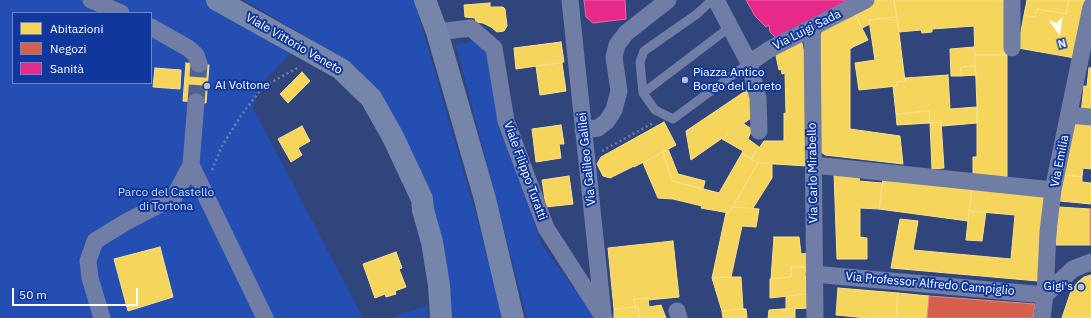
<!DOCTYPE html>
<html>
<head>
<meta charset="utf-8">
<style>
  body { margin:0 }
  #map { position:relative; width:1091px; height:318px; overflow:hidden; background:#30457c; font-family:"IBM Plex Sans",sans-serif }
  canvas { display:block }
  .legend { position:absolute; left:12px; top:12px; width:140px; height:72px; box-sizing:border-box; background:#10379b; border:1px solid #7087c3; margin:0; padding:5px 7px; list-style:none; font-size:12px; color:#fff }
  .legend li { display:flex; align-items:center; gap:8px; height:20px }
  .legend b { width:20px; border:1px solid #7087c3 }
  .north { position:absolute; left:1039px; top:12px; width:40px; height:40px; -webkit-text-stroke:3px #10379b; paint-order:stroke; rotate:166deg; font-size:11px; font-weight:700; line-height:16px; text-align:center; color:#fff }
  .north::after { content:''; display:block; margin:auto; width:14px; height:18px; background:#fff; clip-path:polygon(50% 0,100% 100%,50% 72%,0 100%) }
  .scale { position:absolute; left:12px; top:288px; width:126px; height:18px; box-sizing:border-box; border:2px solid #fff; border-top:0; padding-left:5px; font-size:12px; line-height:14px; white-space:nowrap; color:#fff; -webkit-text-stroke:3px #10379b; paint-order:stroke }
</style>
</head>
<body>
<div id="map">
<canvas width="1091" height="318"></canvas>
<ul class="legend">
<li><b style="height:11px;background:#f6d55c"></b>Abitazioni</li>
<li><b style="height:11px;background:#d6604d"></b>Negozi</li>
<li><b style="height:11px;background:#e7298a"></b>Sanità</li>
</ul>
<div class="north">N</div>
<div class="scale">50 m</div>
</div>
<script>
const ctx = document.querySelector('canvas').getContext('2d');
ctx.lineJoin = 'round';
function fillPath(path, color) {
  ctx.fillStyle = color;
  ctx.fill(path, 'evenodd');
}
function shape(rows) {
  const path = new Path2D();
  for (const r of rows) {
    path.moveTo(r[0], r[1]);
    for (let i = 2; i < r.length; i += 2) path.lineTo(r[i], r[i + 1]);
  }
  return path;
}
function trace(path, color, width, dash) {
  ctx.strokeStyle = color;
  ctx.lineWidth = width;
  ctx.lineCap = dash ? 'butt' : 'round';
  ctx.setLineDash(dash || []);
  ctx.stroke(path);
}
function drawText(font, color, halo, rows, align = 'center') {
  ctx.font = font + ' "IBM Plex Sans",sans-serif';
  ctx.lineWidth = 4;
  ctx.setLineDash([]);
  ctx.textBaseline = 'middle';
  ctx.strokeStyle = halo;
  ctx.fillStyle = color;
  for (const [text, x, y, turn = 0] of rows) {
    ctx.save();
    ctx.translate(x, y);
    ctx.rotate((+turn || 0) * Math.PI / 180);
    ctx.textAlign = isNaN(turn) ? turn : align;
    if (halo) ctx.strokeText(text, 0, 0);
    ctx.fillText(text, 0, 0);
    ctx.restore();
  }
}
fillPath(shape([
  [0,0,205,0,292,52,259,85,253,108,363,318,0,318],
  [13,13,151,13,151,83,13,83],
  [244,0,414,0,479,226,504,318,449,318,430,201,327,49],
  [474,41,491,52,501,124,542,245,593,314,593,318,527,318,456,45],
  [427,305,428,318,391,318]
]), '#244eb2');
const homes = shape([
  [876,0,894,0,897,17,869,20,870,24,862,28,854,12,869,2,876,0],
  [894,0,1006,0,1007,55,975,55,974,26,932,29,932,32,922,33,921,30,899,32,894,0],
  [1027,0,1069,0,1066,14,1037,9,1035,17,1024,15,1027,0],
  [1069,0,1085,0,1075,58,1018,48,1024,15,1035,17,1037,9,1066,14,1069,0],
  [490,3,490,7,503,7,505,9,507,26,504,31,497,32,491,27,483,23,476,22,475,18,465,17,464,5,490,3],
  [854,12,868,40,853,47,850,49,850,129,900,136,903,164,825,155,820,151,821,35,824,27,854,12],
  [897,17,905,81,897,82,897,86,859,90,855,63,875,60,869,20,897,17],
  [801,39,806,62,807,166,758,163,751,159,764,141,784,141,784,113,786,114,785,73,782,74,781,69,779,70,775,51,801,39],
  [561,42,564,62,516,69,514,48,561,42],
  [974,47,975,66,961,67,961,76,951,76,950,49,974,47],
  [975,55,1007,55,1007,177,973,177,973,157,977,157,977,107,975,55],
  [186,63,209,65,206,103,183,101,186,63],
  [562,63,566,91,540,95,536,66,562,63],
  [975,66,976,75,961,76,961,67,975,66],
  [155,68,181,70,180,89,153,87,155,68],
  [1089,68,1091,68,1091,87,1087,86,1089,68],
  [302,72,310,81,288,103,280,94,302,72],
  [948,75,950,109,977,107,977,123,942,126,941,122,930,123,929,111,896,114,893,86,897,86,897,82,905,81,905,78,948,75],
  [1084,86,1091,87,1091,114,1081,114,1084,86],
  [750,88,754,116,691,160,686,131,750,88],
  [929,111,930,123,897,125,896,114,929,111],
  [1073,118,1091,119,1091,169,1083,168,1082,177,1064,175,1073,118],
  [664,122,676,145,634,167,634,166,610,178,603,176,597,164,601,157,664,122],
  [941,122,944,168,932,169,930,123,941,122],
  [744,124,752,129,748,139,759,147,751,159,742,153,743,151,722,139,744,124],
  [561,125,564,144,559,144,561,158,536,162,532,129,561,125],
  [302,126,310,141,298,148,302,155,291,162,278,139,302,126],
  [668,149,678,174,705,181,703,189,672,181,663,152,668,149],
  [663,152,672,181,719,193,742,153,758,163,729,213,701,208,702,206,673,199,658,198,643,163,663,152],
  [758,163,772,163,772,178,753,208,733,207,758,163],
  [834,173,860,175,859,181,882,183,879,209,860,208,860,237,867,238,867,259,837,259,834,173],
  [1064,175,1082,177,1082,182,1091,183,1091,204,1060,201,1064,175],
  [569,176,573,204,546,207,542,180,569,176],
  [883,179,972,190,968,221,879,209,883,179],
  [972,188,1046,195,1038,281,891,268,900,219,918,221,913,250,1011,259,1015,215,969,211,972,188],
  [733,207,759,209,756,227,742,226,731,277,712,278,726,213,729,213,733,207],
  [1059,207,1090,209,1090,245,1056,245,1059,207],
  [969,211,986,212,982,241,966,240,969,211],
  [774,237,799,237,801,254,809,253,810,267,791,267,791,277,771,279,774,237],
  [673,241,679,297,648,300,648,298,634,299,635,307,614,309,608,248,673,241],
  [160,247,173,297,128,311,114,259,160,247],
  [396,252,402,268,399,269,406,287,395,291,396,294,386,297,385,294,375,298,363,264,396,252],
  [791,267,806,267,806,294,770,298,770,279,791,277,791,267],
  [1091,275,1091,318,1062,318,1071,291,1078,282,1084,277,1091,275],
  [731,277,741,277,743,309,722,311,712,278,731,277],
  [838,288,898,293,896,318,867,318,836,315,838,288],
  [810,293,811,308,786,309,786,296,810,293],
  [898,293,929,296,927,318,896,318,898,293],
  [648,298,649,307,661,305,666,318,639,318,638,307,635,307,634,299,648,298],
  [638,307,639,318,614,318,614,309,638,307],
  [795,308,795,318,768,318,769,310,795,308],
  [743,309,746,309,747,318,723,318,722,311,743,309]
]);
fillPath(homes, '#f6d55c');
trace(homes, '#f9e28d', 1);
const shops = shape([
  [1090,209,1091,209,1091,245,1090,245,1090,209],
  [929,296,1035,304,1033,318,927,318,929,296]
]);
fillPath(shops, '#d6604d');
trace(shops, '#e29082', 1);
const health = shape([
  [584,0,625,0,626,19,593,23,586,17,584,0],
  [746,0,848,0,777,39,770,32,769,25,766,27,755,16,746,0]
]);
fillPath(health, '#e7298a');
trace(health, '#ee69ad', 1);
trace(shape([
  [196,102,199,64]
]), '#4f6190', 17, [17, 8]);
trace(shape([
  [602,151,653,123],
  [212,170,222,146,242,114,263,87,299,67]
]), '#707ea6', 2.5, [2, 3]);
trace(shape([
  [712,0,697,14,644,51,640,62,643,93,655,110,673,119,749,63],
  [643,93,730,27]
]), '#707ea6', 9);
trace(shape([
  [91,0,121,13],
  [570,0,603,314],
  [716,0,749,63,758,98,759,131],
  [151,27,188,48,196,55,199,64],
  [812,28,815,318],
  [437,32,471,28,494,48,506,121,546,228,604,318],
  [1012,48,1012,0],
  [749,63,770,49,866,0],
  [1069,115,1091,117],
  [583,130,598,128,607,121,614,110,619,91,614,57,617,45,626,33,668,0],
  [191,165,265,318],
  [814,165,1053,190],
  [814,274,1045,295,1073,269,1091,262],
  [677,311,679,318],
  [102,318,90,278,88,261,95,241,126,222,174,197,191,165,196,102],
  [1042,318,1045,295,1048,232,1053,190,1091,7]
]), '#707ea6', 17);
trace(shape([
  [217,0,341,69,371,98,393,137,422,199,423,210,432,242,439,285,441,318],
  [425,0,437,32,485,199,513,318]
]), '#7685aa', 22);
for (const [x, y, r, color] of [
  [685,80,4,"#b7bed1"],
  [207,86,4,"#b7bed1"],
  [1081,287,4,"#b7bed1"]
]) {
  const dot = new Path2D();
  dot.arc(x, y, r, 0, 2 * Math.PI);
  ctx.fillStyle = color;
  ctx.fill(dot);
  trace(dot, '#10379b', 1.5);
}
drawText('12px', '#fff', '#10379b', [
  ["Via Luigi Sada",807,30,-27],
  ["Viale Vittorio Veneto",294,44,30],
  ["Via Galileo Galilei",587,159,-96],
  ["Via Emilia",1060,161,-79],
  ["Viale Filippo Turatti",525,171,70],
  ["Via Carlo Mirabello",813,173,-91],
  ["Via Professor Alfredo Campiglio",930,284,5]
]);
drawText('12px', '#fff', '#10379b', [
  ["Piazza Antico",693,73],
  ["Borgo del Loreto",693,87],
  ["Al Voltone",215,86],
  ["Gigi's",1073,287,"right"]
], 'left');
drawText('12px', '#ccdbfe', '#10379b', [
  ["Parco del Castello",166,193],
  ["di Tortona",166,207]
]);
</script>
</body>
</html>
